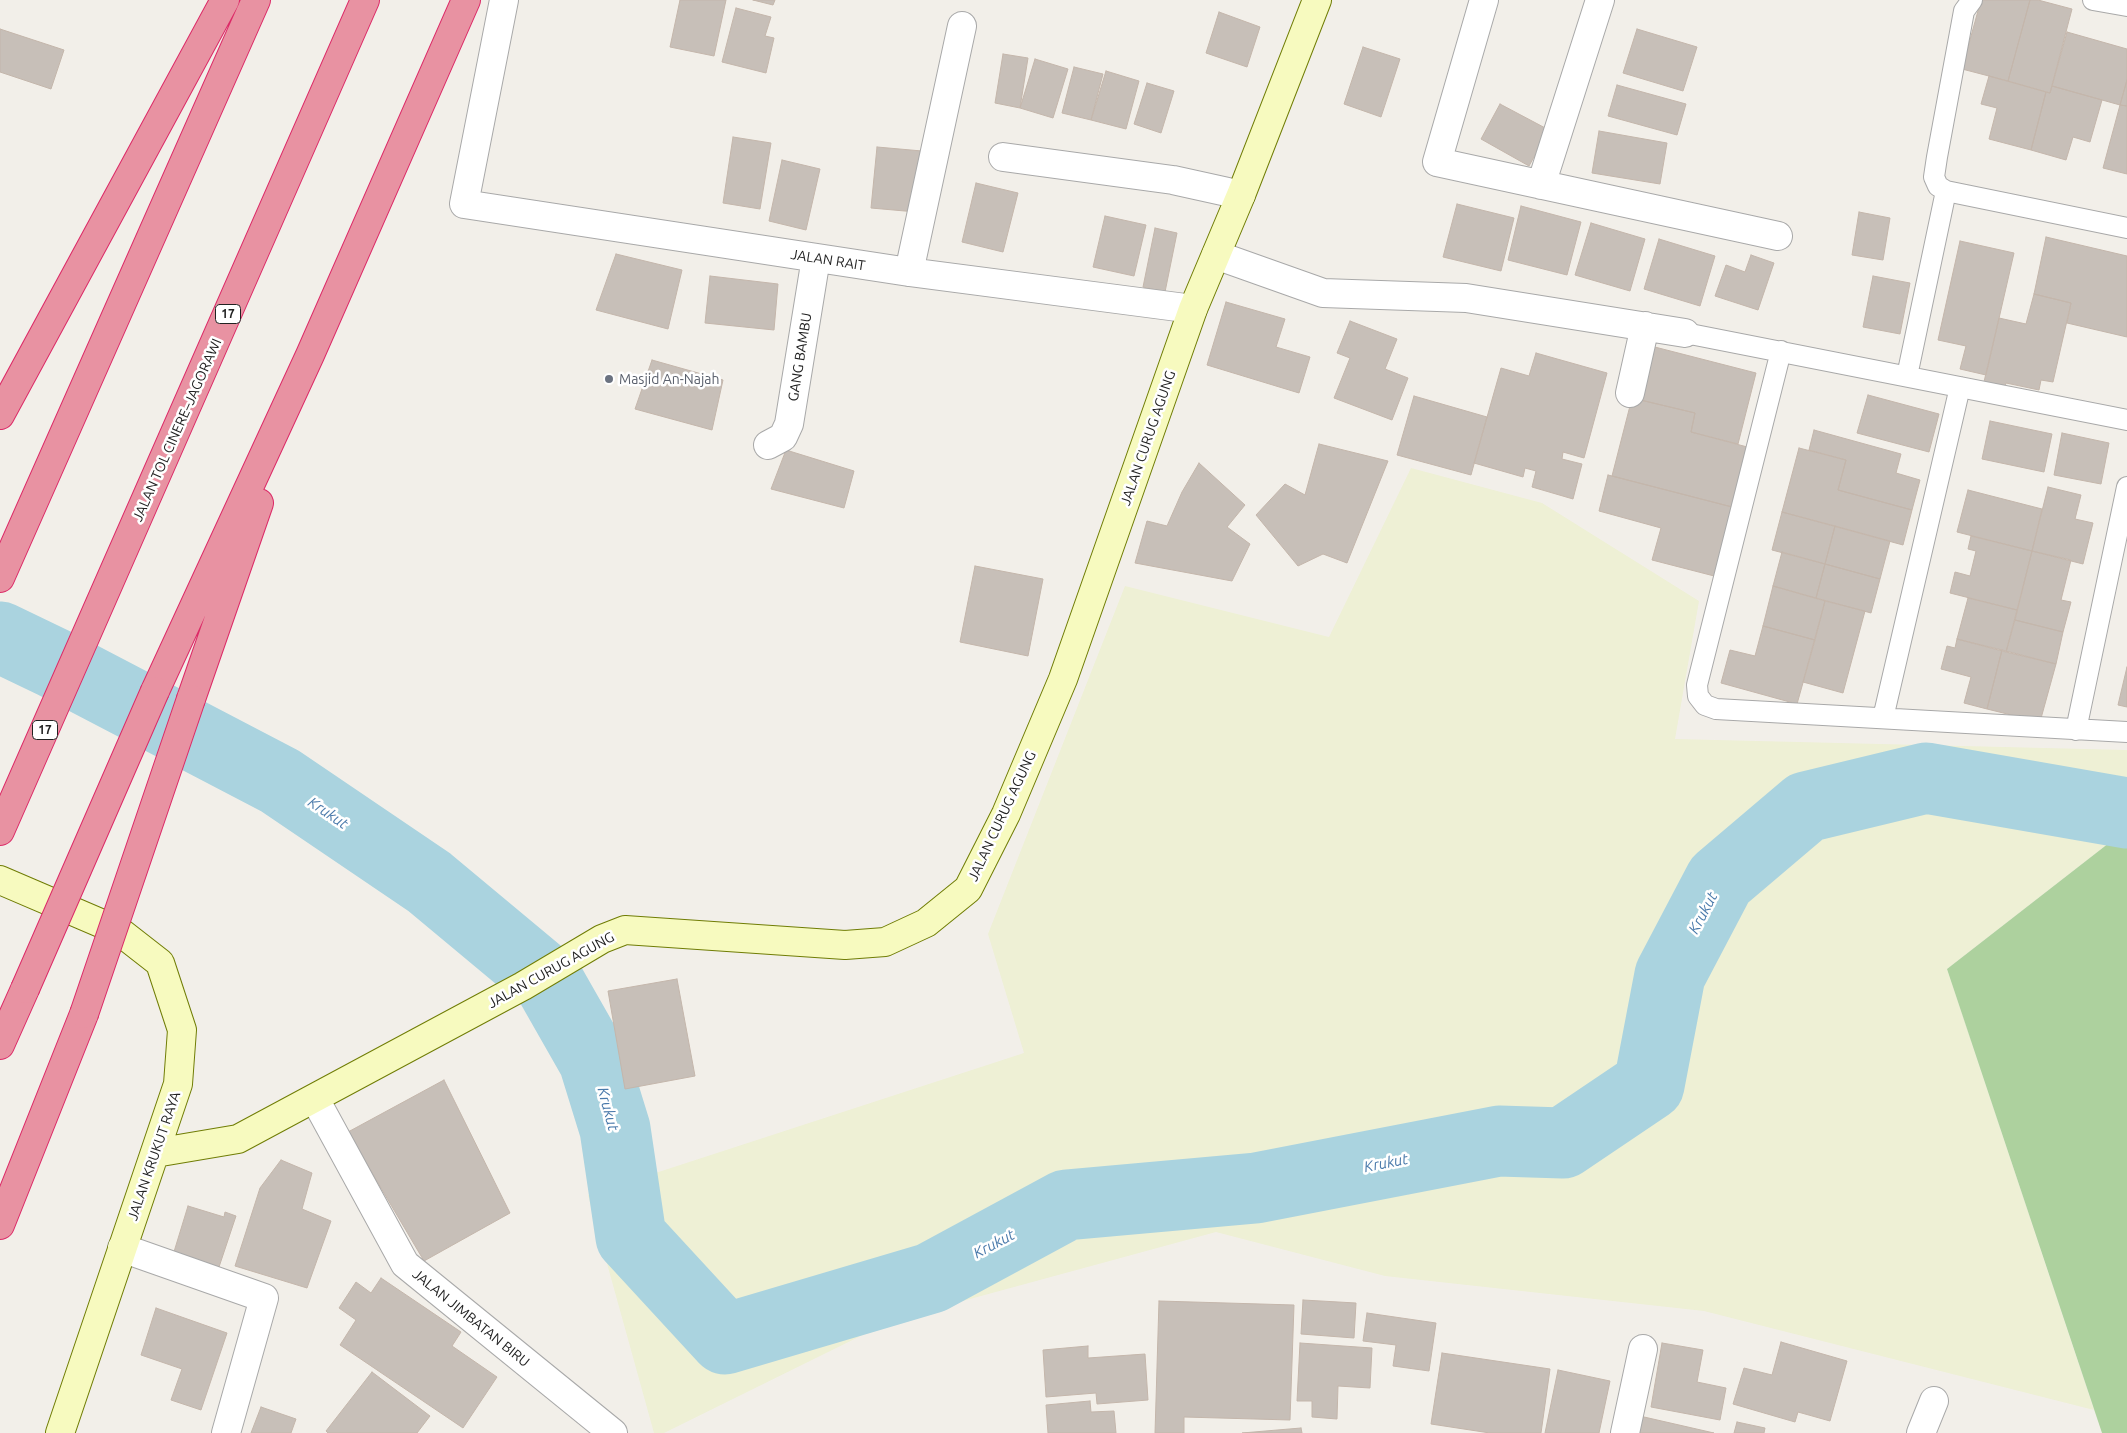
<!DOCTYPE html>
<html>
<head>
<meta charset="utf-8">
<style>
  body { margin:0 }
  canvas { display:block; background:#f2efe9 }
</style>
</head>
<body>
<canvas width="2127" height="1433"></canvas>
<script>
const ctx = document.querySelector('canvas').getContext('2d');
ctx.lineJoin = 'round';
function fillPath(path, color) {
  ctx.fillStyle = color;
  ctx.fill(path, 'evenodd');
}
function shape(rows) {
  const path = new Path2D();
  for (const r of rows) {
    path.moveTo(r[0], r[1]);
    for (let i = 2; i < r.length; i += 2) path.lineTo(r[i], r[i + 1]);
  }
  return path;
}
function trace(path, color, width, dash) {
  ctx.strokeStyle = color;
  ctx.lineWidth = width;
  ctx.lineCap = dash ? 'butt' : 'round';
  ctx.setLineDash(dash || []);
  ctx.stroke(path);
}
function drawText(font, color, halo, rows, align = 'center') {
  ctx.font = font + ' Ubuntu,sans-serif';
  ctx.lineWidth = 5;
  ctx.setLineDash([]);
  ctx.textBaseline = 'middle';
  ctx.strokeStyle = halo;
  ctx.fillStyle = color;
  for (const [text, x, y, turn = 0] of rows) {
    ctx.save();
    ctx.translate(x, y);
    ctx.rotate((+turn || 0) * Math.PI / 180);
    ctx.textAlign = isNaN(turn) ? turn : align;
    if (halo) ctx.strokeText(text, 0, 0);
    ctx.fillText(text, 0, 0);
    ctx.restore();
  }
}
fillPath(shape([
  [1411,468,1542,503,1699,601,1675,739,2127,750,2127,829,1947,969,2094,1410,1704,1311,1385,1276,1216,1232,893,1320,664,1433,654,1433,588,1195,1024,1053,988,934,1125,586,1329,637]
]), '#eef0d5');
fillPath(shape([
  [2127,829,2127,1433,2102,1433,1947,969]
]), '#add19e');
trace(shape([
  [0,637,54,663,280,781,429,882,549,982,594,1061,615,1129,631,1237,725,1339,931,1278,1066,1205,1256,1188,1499,1141,1563,1143,1649,1085,1670,975,1720,880,1806,807,1926,778,2127,813]
]), '#aad3df', 71);
const building = shape([
  [680,0,726,0,714,56,670,47,680,0],
  [753,0,775,0,773,5,753,0],
  [1981,0,2030,0,2008,81,1962,69,1981,0],
  [2030,0,2038,0,2072,9,2050,93,2008,81,2030,0],
  [736,8,771,17,765,36,774,38,766,73,722,62,736,8],
  [1219,12,1260,27,1247,67,1206,53,1219,12],
  [0,29,64,50,51,89,0,72,0,29],
  [1637,29,1697,47,1683,91,1623,73,1637,29],
  [2067,32,2127,49,2127,80,2120,105,2052,86,2067,32],
  [1363,47,1400,59,1381,117,1344,104,1363,47],
  [1003,54,1028,58,1020,108,995,103,1003,54],
  [1035,59,1068,69,1053,118,1020,108,1035,59],
  [1074,67,1103,74,1091,120,1062,113,1074,67],
  [1106,71,1139,81,1126,129,1091,120,1106,71],
  [1989,76,2046,92,2031,150,1989,139,1997,108,1981,104,1989,76],
  [2127,80,2127,106,2120,105,2127,80],
  [1147,83,1174,91,1161,133,1134,124,1147,83],
  [1617,85,1686,104,1677,135,1608,116,1617,85],
  [2052,86,2102,100,2090,142,2073,137,2066,160,2031,150,2046,92,2050,93,2052,86],
  [1500,104,1549,130,1529,166,1481,139,1500,104],
  [2120,105,2127,106,2127,174,2103,168,2120,105],
  [1599,131,1667,143,1660,184,1592,173,1599,131],
  [733,137,771,143,760,209,723,203,733,137],
  [877,147,922,151,916,212,871,208,877,147],
  [782,160,820,169,806,230,769,221,782,160],
  [976,183,1018,193,1003,252,962,242,976,183],
  [1457,204,1514,218,1501,271,1443,257,1457,204],
  [1521,206,1581,222,1567,275,1508,260,1521,206],
  [1859,212,1890,218,1883,260,1852,255,1859,212],
  [1105,216,1146,225,1134,276,1093,267,1105,216],
  [1591,223,1645,239,1630,291,1575,275,1591,223],
  [1155,228,1177,233,1165,292,1143,287,1155,228],
  [2046,237,2127,256,2127,337,2067,323,2071,303,2034,294,2046,237],
  [1659,239,1715,256,1700,306,1644,289,1659,239],
  [1960,241,2014,253,1986,375,1960,369,1966,346,1938,340,1960,241],
  [616,254,682,270,668,329,596,310,616,254],
  [1751,255,1774,263,1758,310,1715,296,1726,265,1745,272,1751,255],
  [710,276,778,284,774,330,705,323,710,276],
  [1873,276,1910,283,1900,334,1863,327,1873,276],
  [2034,294,2071,303,2053,382,2041,380,2039,390,2006,383,2004,390,1983,386,1999,318,2026,324,2034,294],
  [1226,302,1285,319,1276,347,1310,357,1299,393,1207,365,1226,302],
  [1350,321,1397,339,1385,369,1408,378,1392,420,1334,398,1350,358,1337,353,1350,321],
  [1647,345,1756,373,1738,444,1691,432,1695,413,1632,398,1647,345],
  [1536,353,1607,373,1584,458,1563,452,1562,459,1582,464,1573,499,1532,487,1536,471,1525,468,1523,477,1474,463,1501,368,1529,376,1536,353],
  [652,360,723,380,712,430,635,409,652,360],
  [1868,395,1939,414,1929,452,1857,433,1868,395],
  [1414,396,1487,417,1471,475,1397,455,1414,396],
  [1632,398,1695,413,1691,432,1751,448,1736,508,1612,476,1632,398],
  [1990,421,2052,434,2044,472,1982,459,1990,421],
  [1814,430,1901,454,1896,473,1920,480,1912,510,1838,490,1846,460,1809,450,1814,430],
  [2062,433,2109,443,2101,484,2054,475,2062,433],
  [1319,444,1388,461,1347,563,1323,554,1298,566,1256,515,1285,484,1305,495,1319,444],
  [1799,448,1846,460,1838,490,1912,510,1903,545,1782,512,1799,448],
  [786,450,854,471,844,508,771,489,786,450],
  [1199,463,1245,505,1227,527,1250,544,1232,581,1135,563,1147,521,1167,526,1182,492,1199,463],
  [1608,475,1736,508,1718,577,1652,560,1661,528,1599,511,1608,475],
  [2048,487,2081,495,2075,519,2093,523,2083,564,2032,551,2048,487],
  [1968,490,2042,509,2032,551,1957,532,1968,490],
  [1782,512,1835,526,1825,564,1772,550,1782,512],
  [1835,526,1890,541,1880,579,1825,564,1835,526],
  [1971,536,2032,551,2017,610,1950,593,1955,572,1970,576,1976,551,1968,549,1971,536],
  [2032,551,2071,560,2061,600,2071,602,2063,632,2015,620,2032,551],
  [1782,552,1825,564,1816,598,1773,586,1782,552],
  [1825,564,1880,579,1871,613,1816,598,1825,564],
  [975,566,1043,579,1028,656,960,642,975,566],
  [1773,586,1825,601,1815,640,1763,626,1773,586],
  [1968,598,2017,610,2006,652,1957,639,1968,598],
  [1825,601,1865,611,1843,693,1803,682,1825,601],
  [2015,620,2063,632,2056,664,2006,652,2015,620],
  [1763,626,1815,640,1797,704,1721,683,1730,650,1755,656,1763,626],
  [1957,639,2002,650,1987,709,1964,703,1971,677,1941,669,1947,646,1955,648,1957,639],
  [2002,650,2056,664,2040,722,1987,709,2002,650],
  [2127,667,2127,707,2118,705,2127,667],
  [677,979,695,1076,625,1089,608,991,677,979],
  [444,1080,510,1213,424,1261,348,1132,444,1080],
  [281,1160,312,1173,302,1209,331,1221,307,1288,235,1266,260,1188,281,1160],
  [188,1206,224,1217,225,1212,236,1216,218,1270,173,1255,188,1206],
  [381,1278,461,1332,452,1346,497,1377,463,1428,340,1345,356,1320,339,1308,356,1282,371,1293,381,1278],
  [1303,1300,1356,1303,1354,1338,1301,1334,1303,1300],
  [1159,1301,1294,1305,1290,1420,1184,1417,1184,1433,1155,1433,1159,1301],
  [156,1308,227,1333,201,1410,171,1400,182,1369,141,1355,156,1308],
  [1367,1313,1436,1323,1429,1371,1393,1366,1396,1345,1363,1341,1367,1313],
  [1781,1342,1847,1361,1830,1421,1798,1412,1795,1422,1733,1404,1744,1368,1772,1375,1781,1342],
  [1300,1343,1372,1348,1370,1388,1338,1386,1337,1419,1312,1417,1312,1401,1297,1401,1300,1343],
  [1662,1343,1703,1350,1697,1382,1726,1388,1720,1420,1651,1407,1662,1343],
  [1088,1346,1088,1358,1145,1354,1148,1400,1097,1404,1096,1393,1046,1397,1043,1350,1088,1346],
  [1442,1353,1550,1369,1541,1433,1490,1433,1431,1424,1442,1353],
  [1558,1370,1610,1381,1599,1433,1545,1433,1558,1370],
  [372,1372,430,1416,417,1433,328,1433,326,1431,372,1372],
  [1090,1401,1091,1412,1114,1411,1116,1433,1048,1433,1046,1405,1090,1401],
  [261,1407,296,1419,291,1433,251,1433,261,1407],
  [1631,1414,1714,1433,1627,1433,1631,1414],
  [1737,1422,1765,1428,1764,1433,1734,1433,1737,1422],
  [1301,1428,1302,1433,1242,1433,1301,1428]
]);
fillPath(building, '#c7bfb8');
trace(building, '#c4b6ab', 1);
const lane = shape([
  [1972,0,1964,11,1937,157,1934,177,1938,186,1946,191,2127,228],
  [2093,0,2127,6],
  [1685,333,2127,420],
  [1781,351,1697,685,1698,696,1705,705,1716,709,2127,732],
  [1907,376,1946,191],
  [1883,718,1960,387],
  [2076,730,2127,487]
]);
const street = shape([
  [504,0,464,204,909,272,1193,309],
  [1484,0,1437,162,1778,236],
  [1003,157,1173,180,1241,195],
  [1541,185,1600,0],
  [1216,255,1323,293,1466,298,1685,333],
  [909,272,962,26],
  [1630,393,1645,326],
  [768,445,783,437,789,424,816,258],
  [315,1099,405,1264,613,1433],
  [122,1248,264,1298,226,1433],
  [1625,1433,1643,1349],
  [1921,1433,1934,1401]
]);
const secondary = shape([
  [0,880,119,931,160,963,182,1030,178,1084,60,1433],
  [155,1153,238,1139,523,986,602,939,625,930,845,945,885,942,926,923,968,889,1006,814,1063,679,1193,309,1241,195,1317,0]
]);
const highway = shape([
  [0,415,225,0],
  [0,578,256,0],
  [155,691,310,355,466,0],
  [191,699,259,503],
  [0,831,365,0],
  [0,1045,25,989],
  [0,1225,84,1014]
]);
trace(lane, '#a9a9a9', 22);
trace(street, '#a9a9a9', 30);
trace(secondary, '#707d05', 30);
trace(highway, '#dc2a67', 30);
trace(lane, '#fff', 20);
trace(street, '#fff', 28);
trace(secondary, '#f7fabf', 28);
trace(highway, '#e892a2', 28);
const highwayBridge = shape([
  [25,989,155,691],
  [84,1014,191,699]
]);
trace(highwayBridge, '#dc2a67', 30, []);
trace(highwayBridge, '#e892a2', 28);
for (const [x, y, r, color] of [
  [609,379,5,"#6b7280"]
]) {
  const dot = new Path2D();
  dot.arc(x, y, r, 0, 2 * Math.PI);
  ctx.fillStyle = color;
  ctx.fill(dot);
  trace(dot, '#fff', 2);
}
for (const [x, y, w] of [
  [228,314,25],
  [45,730,25]
]) {
  const box = new Path2D();
  box.roundRect(x - w / 2, y - 9.5, w, 19, 4);
  ctx.fillStyle = '#fff';
  ctx.fill(box);
  trace(box, '#222', 1);
}
drawText('bold 12px', '#222', null, [
  ["17",228,314],
  ["17",45,730]
]);
drawText('14px', '#222', '#fff', [
  ["JALAN RAIT",828,260,9],
  ["GANG BAMBU",800,357,-81],
  ["JALAN TOL CINERE–JAGORAWI",177,430,-66],
  ["JALAN CURUG AGUNG",1148,438,-71],
  ["JALAN CURUG AGUNG",1002,816,-65],
  ["JALAN CURUG AGUNG",551,970,-29],
  ["JALAN KRUKUT RAYA",154,1156,-71],
  ["JALAN JIMBATAN BIRU",471,1318,39]
]);
drawText('14px', '#5b616d', '#fff', [
  ["Masjid An-Najah",619,379]
], 'left');
drawText('italic 15px', '#4a7aab', '#fff', [
  ["Krukut",328,813,34],
  ["Krukut",1703,913,-62],
  ["Krukut",608,1109,75],
  ["Krukut",1386,1163,-11],
  ["Krukut",994,1244,-28]
]);
</script>
</body>
</html>
